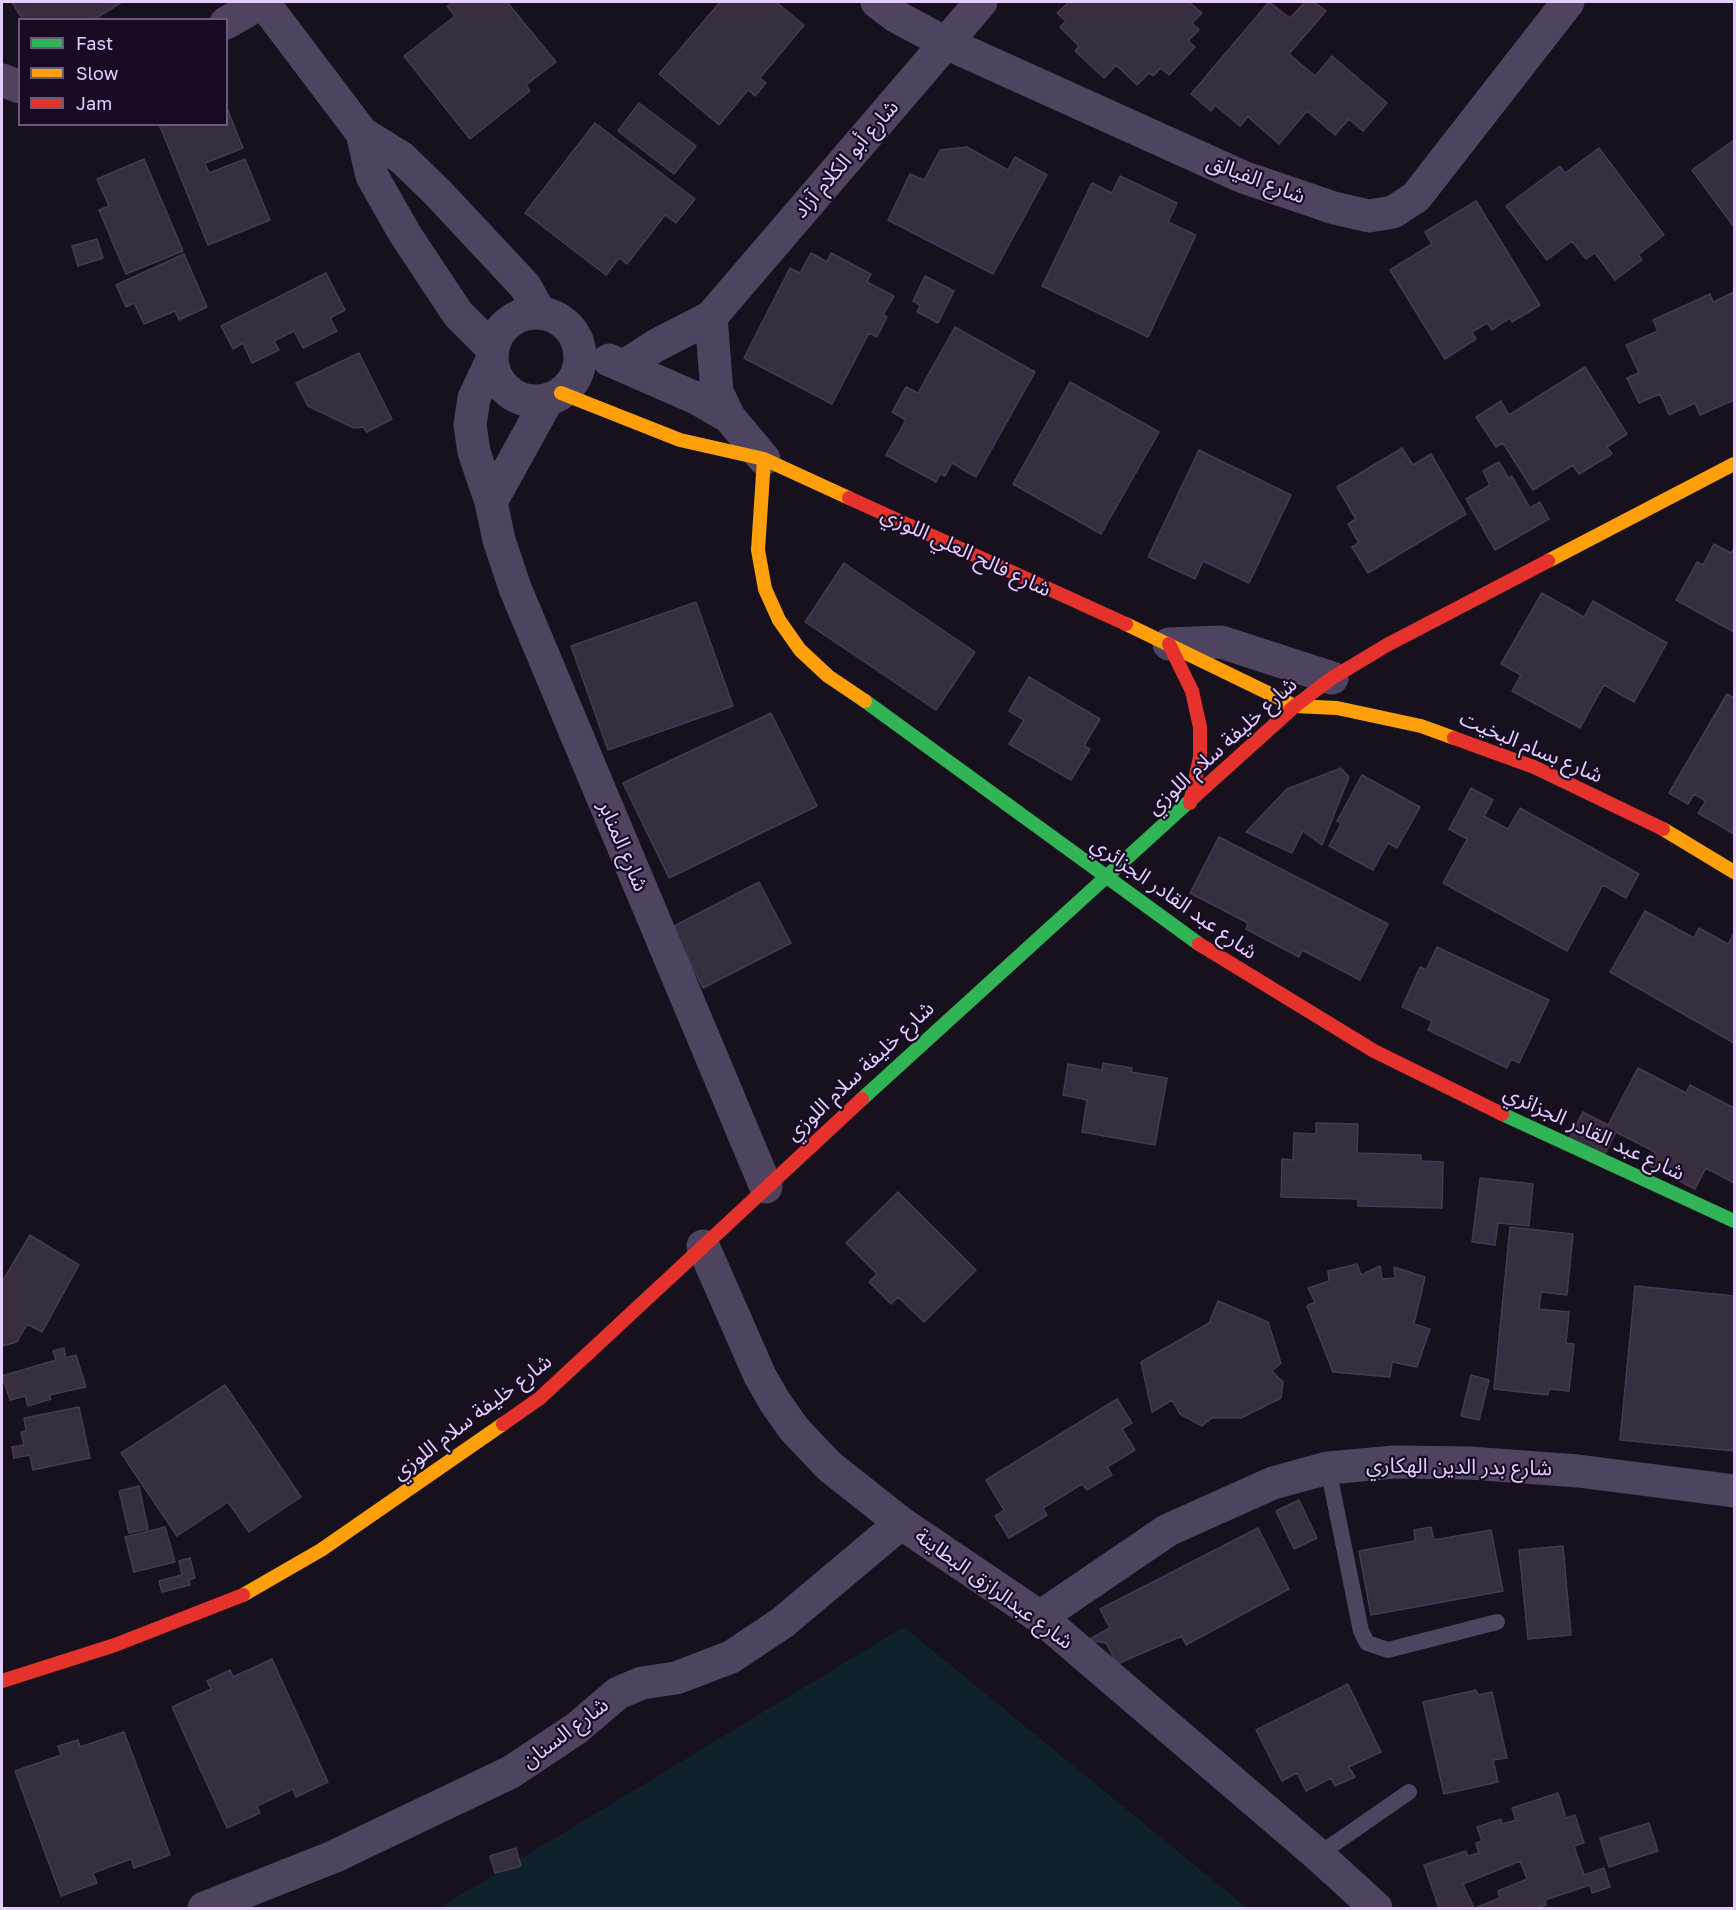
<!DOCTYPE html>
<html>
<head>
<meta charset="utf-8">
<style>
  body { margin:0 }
  #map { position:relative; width:1736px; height:1910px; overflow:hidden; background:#17111d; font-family:"Golos Text",sans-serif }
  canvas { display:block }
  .frame { position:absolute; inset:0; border:3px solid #e4cdff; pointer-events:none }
  .legend { position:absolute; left:18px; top:18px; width:210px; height:108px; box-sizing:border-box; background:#170b23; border:2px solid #69597b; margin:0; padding:8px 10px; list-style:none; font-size:18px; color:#e4cdff }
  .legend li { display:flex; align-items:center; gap:12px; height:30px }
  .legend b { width:30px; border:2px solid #69597b }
</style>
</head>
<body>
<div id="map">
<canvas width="1736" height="1910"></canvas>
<div class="frame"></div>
<ul class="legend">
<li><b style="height:8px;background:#30b455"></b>Fast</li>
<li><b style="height:8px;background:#ff9f0a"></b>Slow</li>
<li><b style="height:8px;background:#e5322d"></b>Jam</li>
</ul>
</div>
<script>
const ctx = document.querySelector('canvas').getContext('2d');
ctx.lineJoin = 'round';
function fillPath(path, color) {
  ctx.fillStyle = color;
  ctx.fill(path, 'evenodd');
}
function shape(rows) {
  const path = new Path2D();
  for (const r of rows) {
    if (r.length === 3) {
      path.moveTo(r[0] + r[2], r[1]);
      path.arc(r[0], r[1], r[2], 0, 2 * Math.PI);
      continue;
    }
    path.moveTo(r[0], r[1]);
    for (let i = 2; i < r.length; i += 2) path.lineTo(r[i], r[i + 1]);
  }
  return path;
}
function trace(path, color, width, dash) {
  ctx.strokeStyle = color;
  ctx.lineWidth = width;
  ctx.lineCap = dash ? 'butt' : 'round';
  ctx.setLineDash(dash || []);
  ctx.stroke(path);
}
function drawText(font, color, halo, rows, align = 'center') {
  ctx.font = font + ' "Golos Text","Noto Sans Arabic",sans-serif';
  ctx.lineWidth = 4.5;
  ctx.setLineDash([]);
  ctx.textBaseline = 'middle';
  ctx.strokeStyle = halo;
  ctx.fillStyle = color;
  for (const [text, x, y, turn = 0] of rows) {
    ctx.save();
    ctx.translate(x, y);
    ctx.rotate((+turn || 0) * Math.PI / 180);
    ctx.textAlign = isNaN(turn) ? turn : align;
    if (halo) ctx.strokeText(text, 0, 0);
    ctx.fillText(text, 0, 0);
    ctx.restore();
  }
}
fillPath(shape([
  [904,1627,1247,1908,439,1908]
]), '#0f212b');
const building = shape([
  [12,2,122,2,93,20,23,20,12,2],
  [453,2,507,2,556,62,526,85,530,91,470,139,404,56,455,16,447,6,453,2],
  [720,2,776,2,804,25,760,78,766,83,755,96,748,90,719,125,659,74,720,2],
  [1069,2,1189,2,1202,13,1192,23,1199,30,1188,41,1195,47,1169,75,1161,68,1153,76,1149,73,1137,85,1116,65,1104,78,1075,51,1079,46,1060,27,1066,21,1057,13,1069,2],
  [1269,2,1290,18,1305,2,1314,2,1326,11,1289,54,1315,76,1332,56,1387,103,1363,131,1349,119,1335,135,1307,111,1279,144,1248,117,1240,126,1215,105,1211,111,1191,94,1269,2],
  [639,103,696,146,674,174,618,131,639,103],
  [226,106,243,148,205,163,209,173,245,159,270,220,208,245,159,124,226,124,226,106],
  [595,123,695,199,676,223,665,215,627,264,619,258,606,275,525,213,595,123],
  [1734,140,1734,227,1692,170,1734,140],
  [967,147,1008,170,1015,157,1047,175,993,274,888,220,910,174,924,180,940,150,967,147],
  [1599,148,1664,235,1638,255,1642,260,1615,280,1595,253,1586,259,1572,241,1547,260,1506,206,1560,166,1565,173,1599,148],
  [144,159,183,251,126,274,99,210,109,206,97,179,144,159],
  [1120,176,1177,203,1168,222,1196,235,1148,337,1042,286,1092,183,1112,193,1120,176],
  [1476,201,1540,305,1512,322,1510,318,1492,330,1487,323,1472,332,1476,339,1445,359,1390,270,1432,244,1425,232,1476,201],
  [97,239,103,258,78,266,72,246,97,239],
  [811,253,827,262,831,253,871,274,867,282,894,296,883,315,887,317,877,337,869,333,832,404,744,358,790,268,800,273,811,253],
  [184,254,207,307,179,320,175,311,144,324,134,303,126,307,116,285,184,254],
  [326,273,345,310,330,318,337,331,303,348,294,331,274,341,279,350,252,363,243,343,233,349,221,326,326,273],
  [925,276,954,291,938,323,917,312,920,305,913,301,925,276],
  [1734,292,1734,400,1700,415,1695,403,1669,415,1660,394,1639,403,1627,378,1639,373,1626,345,1658,331,1653,320,1710,294,1713,302,1734,292],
  [955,327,1035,372,976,477,952,463,945,476,940,474,936,482,886,455,906,420,892,412,906,387,918,393,955,327],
  [359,353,392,419,367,432,363,427,354,428,308,406,296,383,359,353],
  [1585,367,1627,434,1607,447,1612,454,1579,474,1573,465,1533,490,1503,443,1496,447,1476,417,1501,401,1509,415,1585,367],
  [1070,382,1159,432,1101,534,1013,484,1070,382],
  [1402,448,1413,465,1431,454,1466,514,1368,573,1352,547,1359,543,1348,524,1356,519,1337,487,1402,448],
  [1199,450,1291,495,1249,583,1203,561,1195,579,1148,557,1199,450],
  [1499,462,1509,479,1512,476,1530,508,1540,502,1549,519,1495,550,1466,499,1490,485,1483,471,1499,462],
  [1714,544,1731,553,1734,549,1734,632,1676,600,1697,562,1703,565,1714,544],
  [844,563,975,652,936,710,805,622,844,563],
  [1542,593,1584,617,1593,601,1667,643,1634,702,1604,685,1580,728,1512,691,1521,675,1501,664,1542,593],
  [696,602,733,706,608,750,571,646,696,602],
  [1029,677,1100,719,1084,746,1090,749,1071,780,1009,744,1024,720,1009,711,1029,677],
  [1727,694,1734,698,1734,834,1698,813,1706,801,1694,794,1688,804,1669,793,1727,694],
  [771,713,817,806,669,878,623,783,771,713],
  [1341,768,1349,777,1322,845,1303,831,1292,853,1246,832,1287,789,1341,768],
  [1362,775,1420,807,1397,848,1388,843,1373,870,1329,846,1341,824,1337,821,1362,775],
  [1471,788,1493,800,1484,816,1508,829,1520,808,1639,874,1626,898,1603,885,1567,951,1443,883,1467,839,1449,829,1471,788],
  [1219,837,1388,924,1360,980,1302,950,1299,957,1246,929,1248,923,1190,893,1219,837],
  [759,882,791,943,703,988,672,927,759,882],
  [1645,911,1694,938,1699,928,1728,944,1734,933,1734,1043,1610,972,1645,911],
  [1437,947,1549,1000,1519,1063,1511,1059,1507,1068,1428,1030,1432,1021,1402,1007,1420,967,1426,970,1437,947],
  [1103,1063,1132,1068,1131,1072,1167,1078,1155,1145,1082,1132,1087,1100,1063,1095,1068,1064,1102,1070,1103,1063],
  [1638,1068,1686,1093,1690,1085,1734,1108,1734,1183,1706,1168,1695,1189,1648,1165,1655,1152,1616,1132,1602,1160,1567,1142,1583,1112,1608,1125,1638,1068],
  [1316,1123,1358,1124,1357,1153,1421,1155,1421,1161,1443,1162,1442,1208,1358,1206,1358,1199,1281,1197,1282,1159,1293,1160,1294,1133,1316,1134,1316,1123],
  [1480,1178,1533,1184,1529,1226,1498,1223,1495,1245,1472,1242,1480,1178],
  [898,1192,976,1270,924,1322,898,1297,891,1304,869,1282,877,1274,846,1243,898,1192],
  [1510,1227,1573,1234,1567,1295,1541,1292,1539,1309,1569,1312,1566,1343,1574,1344,1569,1391,1549,1389,1548,1395,1494,1389,1510,1227],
  [30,1235,79,1265,42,1332,27,1324,17,1342,2,1346,2,1282,30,1235],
  [1357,1264,1361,1275,1380,1266,1382,1279,1395,1278,1394,1267,1425,1277,1414,1324,1430,1329,1417,1367,1392,1362,1390,1377,1333,1372,1307,1306,1315,1302,1308,1288,1329,1281,1328,1271,1357,1264],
  [1635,1286,1734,1296,1734,1451,1620,1440,1635,1286],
  [1218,1301,1268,1322,1281,1363,1272,1371,1283,1382,1281,1398,1241,1418,1212,1418,1202,1426,1180,1414,1172,1400,1152,1412,1141,1362,1209,1323,1218,1301],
  [64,1348,66,1358,76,1355,86,1387,49,1395,51,1399,28,1406,25,1396,10,1400,2,1376,56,1360,53,1351,64,1348],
  [1471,1375,1489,1380,1479,1420,1461,1416,1471,1375],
  [225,1385,301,1497,249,1532,228,1502,177,1536,121,1453,225,1385],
  [1117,1399,1132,1423,1122,1429,1135,1450,1107,1467,1112,1475,1087,1490,1082,1484,1043,1508,1047,1515,1009,1538,995,1516,1004,1510,986,1480,1117,1399],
  [79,1407,90,1458,33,1470,30,1455,14,1458,12,1447,24,1445,21,1432,26,1431,24,1418,79,1407],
  [139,1486,148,1529,129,1533,119,1491,139,1486],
  [1299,1500,1317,1538,1294,1549,1276,1511,1299,1500],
  [165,1527,175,1562,134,1572,125,1537,165,1527],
  [1431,1527,1434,1540,1491,1530,1503,1591,1371,1615,1359,1551,1415,1541,1414,1530,1431,1527],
  [1258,1528,1289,1589,1186,1645,1182,1636,1117,1664,1106,1643,1088,1640,1110,1628,1100,1609,1258,1528],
  [1563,1546,1571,1635,1528,1639,1519,1550,1563,1546],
  [190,1558,195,1578,189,1580,190,1585,162,1592,159,1581,182,1575,179,1561,190,1558],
  [272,1659,328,1782,296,1797,293,1789,257,1806,260,1813,227,1828,172,1707,211,1689,207,1681,230,1670,233,1677,272,1659],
  [1348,1684,1381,1752,1349,1767,1355,1777,1335,1786,1331,1778,1306,1791,1297,1773,1282,1781,1256,1730,1348,1684],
  [1476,1690,1478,1695,1492,1692,1507,1758,1493,1760,1498,1782,1444,1794,1423,1702,1476,1690],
  [124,1732,170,1855,134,1868,131,1859,93,1873,97,1883,61,1896,15,1771,61,1755,58,1746,78,1740,80,1747,124,1732],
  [1558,1793,1566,1818,1575,1815,1584,1843,1574,1846,1584,1875,1604,1868,1610,1887,1592,1893,1590,1885,1545,1900,1546,1905,1534,1908,1475,1908,1500,1898,1498,1891,1527,1879,1520,1861,1463,1884,1474,1908,1439,1908,1424,1865,1466,1851,1468,1856,1479,1853,1476,1843,1482,1841,1477,1827,1501,1819,1502,1824,1516,1820,1512,1808,1558,1793],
  [1649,1823,1658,1851,1609,1867,1600,1838,1649,1823],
  [516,1848,521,1866,495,1873,490,1856,516,1848]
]);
fillPath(building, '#372e40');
trace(building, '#463a52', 1.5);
trace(shape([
  [1328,1468,1361,1631,1367,1643,1388,1650,1497,1622],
  [1318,1855,1409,1792]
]), '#4e445f', 16);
trace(shape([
  [263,2,362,133,402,158,438,193,525,286,540,313],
  [877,2,897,17,946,43,1243,177,1334,208,1369,216,1393,212,1416,197,1568,2],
  [226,23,262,2],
  [2,80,20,87],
  [362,133,372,176,405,234,458,314,492,348],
  [536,357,44],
  [711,317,717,392,729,417],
  [609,360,698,399,729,417,764,459],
  [491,362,474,398,470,425,474,452,491,502,499,540,515,588,766,1187],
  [624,366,655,346,711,317,981,2],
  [491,502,548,399],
  [1169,644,1221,642,1332,678],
  [703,1246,760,1376,775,1402,794,1429,829,1466,901,1523,1040,1617,1318,1855,1376,1908],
  [1040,1617,1168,1530,1273,1483,1328,1468,1394,1462,1470,1463,1578,1471,1734,1491],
  [204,1908,333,1857,511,1772,577,1728,618,1693,642,1683,676,1678,731,1657,782,1623,901,1523]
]), '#4e445f', 33);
trace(shape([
  [865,701,1199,944],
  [862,1099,1194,797],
  [1502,1114,1734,1221]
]), '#30b455', 14);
trace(shape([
  [561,393,680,440,764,459,849,498],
  [764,459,758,550,765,589,779,620,800,650,828,676,865,701],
  [1548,561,1734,464],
  [1126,624,1295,706,1337,708,1421,726,1454,738],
  [1663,829,1734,872],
  [243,1595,321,1550,503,1424]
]), '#ff9f0a', 14);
trace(shape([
  [849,498,1126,624],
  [1169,644,1192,691,1200,727,1200,757,1190,803],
  [1454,738,1534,767,1663,829],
  [1194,797,1295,706,1332,678,1387,645,1548,561],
  [1199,944,1374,1051,1502,1114],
  [503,1424,540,1398,862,1099],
  [2,1681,115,1645,243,1595]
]), '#e5322d', 14);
drawText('21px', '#e4cdff', '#170b23', [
  ["شارع أبو الكلام آزاد",846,159,-49],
  ["شارع الفيالق",1256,179,21],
  ["شارع فالح العلي اللوزي",966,552,25],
  ["شارع خليفة سلام اللوزي",1222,746,-42],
  ["شارع بسام البخيت",1531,747,23],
  ["شارع المنابر",623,846,67],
  ["شارع عبد القادر الجزائري",1174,898,35],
  ["شارع خليفة سلام اللوزي",860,1071,-43],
  ["شارع عبد القادر الجزائري",1594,1133,25],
  ["شارع خليفة سلام اللوزي",472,1417,-37],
  ["شارع بدر الدين الهكاري",1459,1467,1],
  ["شارع عبدالرازق البطاينة",994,1589,36],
  ["شارع السنان",565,1733,-37]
]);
</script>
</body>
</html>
